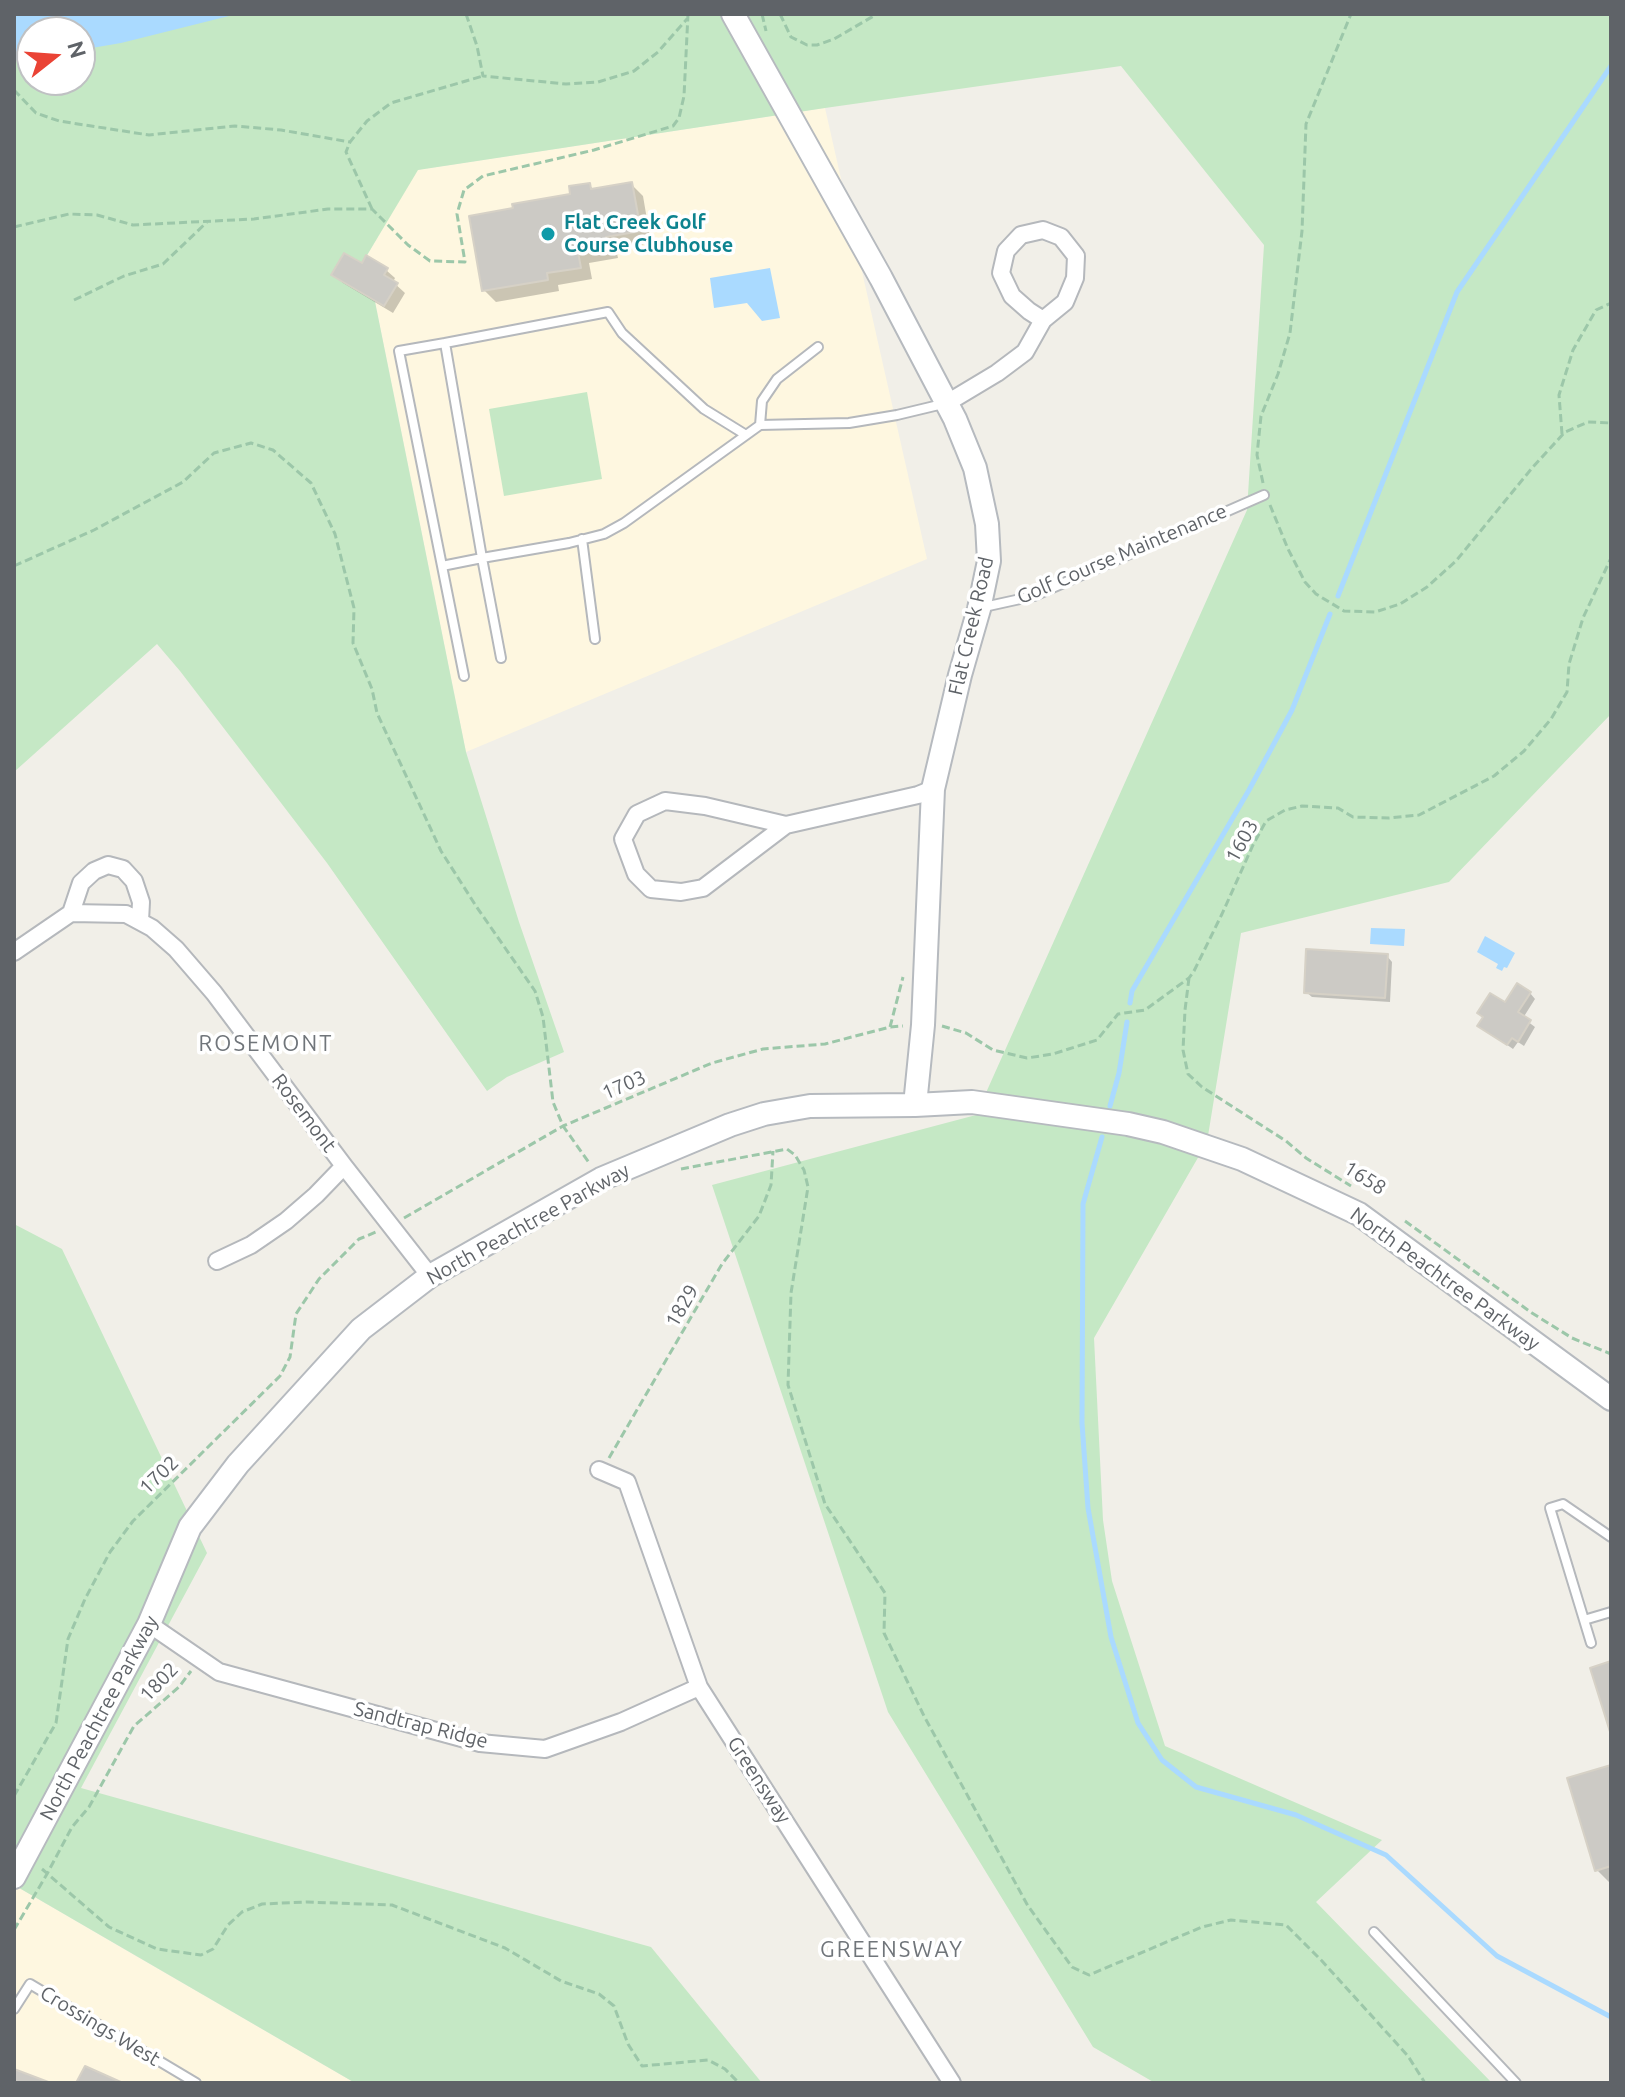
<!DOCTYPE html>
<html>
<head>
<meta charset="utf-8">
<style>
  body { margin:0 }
  #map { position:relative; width:1625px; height:2097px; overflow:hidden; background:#f1efe8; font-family:Ubuntu,sans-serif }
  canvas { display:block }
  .frame { position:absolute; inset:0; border:16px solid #5f6368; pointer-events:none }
  .north { position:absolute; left:16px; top:16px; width:80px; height:80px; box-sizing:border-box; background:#fff; border:2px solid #bfc1c3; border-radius:50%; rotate:73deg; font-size:22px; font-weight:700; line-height:32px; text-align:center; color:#5f6368 }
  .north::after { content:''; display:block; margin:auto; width:28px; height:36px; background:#ea4335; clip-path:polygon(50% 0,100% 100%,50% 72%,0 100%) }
</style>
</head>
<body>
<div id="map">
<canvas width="1625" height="2097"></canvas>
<div class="frame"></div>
<div class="north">N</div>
</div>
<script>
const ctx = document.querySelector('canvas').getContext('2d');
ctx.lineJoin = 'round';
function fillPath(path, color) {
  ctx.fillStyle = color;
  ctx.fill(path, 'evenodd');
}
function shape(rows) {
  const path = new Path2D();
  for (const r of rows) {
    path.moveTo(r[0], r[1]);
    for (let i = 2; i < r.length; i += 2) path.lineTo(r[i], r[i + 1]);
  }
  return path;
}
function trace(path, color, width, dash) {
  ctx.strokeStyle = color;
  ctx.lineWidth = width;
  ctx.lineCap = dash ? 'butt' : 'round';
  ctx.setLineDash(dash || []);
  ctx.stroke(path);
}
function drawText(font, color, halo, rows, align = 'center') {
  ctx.font = font + ' Ubuntu,sans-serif';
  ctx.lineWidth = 7;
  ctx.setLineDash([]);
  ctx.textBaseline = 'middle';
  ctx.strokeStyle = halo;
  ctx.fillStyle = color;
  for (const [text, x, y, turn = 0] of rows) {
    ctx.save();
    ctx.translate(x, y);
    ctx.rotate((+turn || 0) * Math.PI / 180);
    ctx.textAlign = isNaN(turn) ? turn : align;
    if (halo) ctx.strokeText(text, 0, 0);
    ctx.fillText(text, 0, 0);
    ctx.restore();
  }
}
fillPath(shape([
  [825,108,927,559,466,752,366,257,417,170],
  [14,1885,110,1941,355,2083,14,2083]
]), '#fef7e0');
fillPath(shape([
  [14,14,1611,14,1611,714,1449,882,1241,933,1207,1142,1094,1338,1103,1520,1112,1581,1165,1746,1382,1840,1316,1902,1492,2083,1155,2083,1093,2047,888,1712,712,1185,976,1115,1247,510,1264,245,1121,66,825,108,418,170,366,257,466,752,519,922,564,1052,507,1077,487,1091,327,863,180,671,157,644,14,772],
  [32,32,80,32,80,80,32,80],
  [587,392,602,479,504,496,489,409],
  [14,1224,62,1249,207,1553,81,1788,651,1947,762,2083,355,2083,14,1885]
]), '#c5e8c5');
fillPath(shape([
  [14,14,237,14,121,43,80,50,80,32,32,32,32,58,14,60],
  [770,268,780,318,762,321,747,303,714,308,710,278],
  [1371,928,1405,929,1404,946,1370,944],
  [1485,936,1515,953,1507,968,1504,967,1502,971,1496,968,1498,964,1477,952]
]), '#aadaff');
fillPath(shape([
  [631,184,643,196,651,243,616,249,618,258,589,263,592,279,558,285,559,291,496,302,484,290,572,195,589,185,595,191],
  [362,266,386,270,395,278,393,282,405,293,393,313,343,283,334,275],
  [1387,956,1392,962,1390,1002,1312,997,1306,992],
  [1530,993,1535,999,1523,1018,1535,1027,1524,1046,1518,1042,1513,1049,1480,1026,1505,1005],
  [1611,1767,1611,1881,1609,1882,1597,1870]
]), '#0003');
trace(shape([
  [1338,596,1457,292,1611,66],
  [1130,1003,1132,991,1249,790,1292,710,1330,614],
  [1110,1106,1119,1073,1127,1022],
  [1102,1137,1083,1204,1082,1423,1088,1508,1111,1637,1138,1723,1162,1760,1196,1787,1296,1815,1386,1855,1497,1956,1611,2017]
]), '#aadaff', 5);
const building = shape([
  [632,182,641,231,606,237,607,247,578,252,581,268,547,273,548,280,482,291,469,216,513,208,512,204,570,194,569,186,590,183,591,189,632,182],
  [344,253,362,263,366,255,388,268,384,275,398,283,384,306,331,275,344,253],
  [1306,949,1388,954,1385,998,1304,993,1306,949],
  [1517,983,1531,992,1518,1012,1531,1020,1518,1042,1512,1038,1507,1045,1477,1026,1483,1017,1477,1013,1490,993,1505,1002,1517,983],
  [1611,1661,1611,1735,1590,1668,1611,1661],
  [1611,1765,1611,1866,1595,1871,1567,1778,1611,1765],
  [85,2066,123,2083,76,2083,85,2066],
  [14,2069,51,2083,14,2083,14,2069]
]);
fillPath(building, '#cccac5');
trace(building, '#d6d1c6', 2);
const lane = shape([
  [445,343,399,351,464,676],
  [760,425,762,401,777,379,818,347],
  [746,435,704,409,622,333,608,312,445,343,482,558,569,543,604,534,624,523,760,425,849,423,897,415,947,403],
  [582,539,595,639],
  [442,566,482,558,501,658],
  [984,607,1034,596,1264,495],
  [1584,1620,1611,1612],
  [1591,1643,1550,1508,1563,1504,1611,1537],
  [1374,1932,1516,2083],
  [14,2009,30,1984,196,2083]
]);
const street = shape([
  [947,403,997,373,1025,352,1043,320,1065,302,1075,278,1076,256,1061,237,1043,230,1021,235,1006,251,1001,273,1012,296,1029,311,1043,320],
  [665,801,705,806,786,825,703,888,681,892,651,889,636,874,623,839,637,814,665,801],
  [786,825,918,795,933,789],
  [71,913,81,883,94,871,108,865,123,869,134,881,141,902,140,921],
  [14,952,71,913,126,914,152,928,176,949,214,993,344,1166,430,1276],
  [217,1261,251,1245,286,1221,316,1195,344,1166],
  [599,1470,627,1482,699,1687,952,2083],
  [149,1624,219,1672,480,1743,545,1749,621,1722,699,1687]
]);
const secondary = shape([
  [733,14,881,278,955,419,975,468,987,524,989,561,979,609,960,675,933,789,923,1025,915,1105],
  [14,1877,149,1624,190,1527,238,1464,361,1329,430,1276,601,1179,730,1125,764,1114,810,1106,915,1105,972,1102,1128,1124,1163,1132,1242,1159,1359,1214,1611,1399]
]);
trace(lane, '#b5b8bc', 12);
trace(street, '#b5b8bc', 20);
trace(secondary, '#b6babf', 26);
trace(shape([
  [466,14,477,46,483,76,566,84,598,82,634,71,658,52,687,19],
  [762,14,766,31],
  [780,14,791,37,807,45,817,45,834,39,877,14],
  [14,90,36,113,59,121,149,135,235,126,281,130,350,142],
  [372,209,346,152,350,142,367,121,391,103,483,76],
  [14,227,69,214,97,215,133,225,254,219,328,209,372,209,408,245,430,261,465,262,457,214,464,190,483,176,594,150,673,126,679,118,684,96,688,14],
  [74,300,124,276,163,264,207,222],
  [1562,434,1559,395,1573,350,1596,310,1611,303],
  [1263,483,1257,455,1261,416,1278,374,1290,333,1302,231,1306,124,1351,14],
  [1270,505,1288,549,1305,582,1316,594,1344,611,1375,612,1400,604,1427,587,1456,561,1532,468,1565,432,1588,422,1611,423],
  [14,566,94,530,183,482,214,453,251,443,273,450,311,483,335,534,354,608,353,643,372,689,377,713,441,851,476,906,535,991,543,1017,553,1102,563,1126,590,1164],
  [1189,978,1185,1010,1183,1050,1188,1074,1202,1087,1286,1141,1306,1158,1351,1186],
  [942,1026,966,1033,993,1050,1027,1058,1053,1054,1097,1040,1118,1014,1145,1010,1189,978,1194,971,1222,914,1253,845,1266,821,1285,810,1302,806,1338,808,1353,817,1389,818,1419,815,1494,776,1524,751,1551,719,1567,692,1569,664,1583,618,1611,558],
  [890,1027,903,977],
  [681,1169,787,1149,795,1155,804,1170,808,1187,791,1293,788,1385,825,1504,885,1593,884,1633,924,1716,1028,1906,1072,1967,1089,1975,1202,1927,1231,1920,1286,1925,1322,1961,1408,2056,1425,2083],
  [404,1218,563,1126,712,1063,763,1049,825,1044,890,1027,903,1026],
  [1405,1221,1532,1313,1572,1338,1611,1354],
  [609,1458,722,1264,759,1216,771,1185,773,1151],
  [14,1796,56,1723,68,1639,85,1599,110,1552,133,1521,280,1376,290,1357,296,1314,319,1279,359,1239,376,1232],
  [42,1869,109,1927,157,1949,201,1955,213,1949,228,1925,242,1912,262,1904,307,1902,392,1905,505,1948,561,1981,599,1994,614,2006,628,2044,642,2066,708,2060,725,2069,739,2083],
  [14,1930,47,1874,72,1827,89,1807,134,1726,179,1687,191,1671]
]), '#9cc7a9', 3, [8, 4]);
trace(lane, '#fff', 8);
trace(street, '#fff', 16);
trace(secondary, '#fff', 22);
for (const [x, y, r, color] of [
  [548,234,8,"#0f9aa8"]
]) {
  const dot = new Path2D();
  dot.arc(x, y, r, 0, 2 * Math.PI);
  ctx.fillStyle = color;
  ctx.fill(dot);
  trace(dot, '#fff', 3);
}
drawText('bold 20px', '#0d838f', '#fff', [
  ["Flat Creek Golf",564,222],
  ["Course Clubhouse",564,245]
], 'left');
drawText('20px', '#5f6368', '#fff', [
  ["Golf Course Maintenance",1122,554,-23],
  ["Flat Creek Road",971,626,-77],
  ["1603",1242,841,-61],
  ["1703",624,1085,-23],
  ["Rosemont",304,1113,53],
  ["1658",1365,1178,32],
  ["North Peachtree Parkway",528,1224,-29],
  ["North Peachtree Parkway",1445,1279,36],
  ["1829",682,1306,-60],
  ["1702",159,1475,-44],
  ["1802",159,1682,-46],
  ["North Peachtree Parkway",99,1718,-62],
  ["Sandtrap Ridge",421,1725,14],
  ["Greensway",759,1780,57],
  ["Crossings West",100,2026,31]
]);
ctx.letterSpacing = '2px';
drawText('22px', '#70757a', '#fff', [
  ["ROSEMONT",266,1044],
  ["GREENSWAY",892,1950]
]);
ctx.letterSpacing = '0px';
</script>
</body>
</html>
